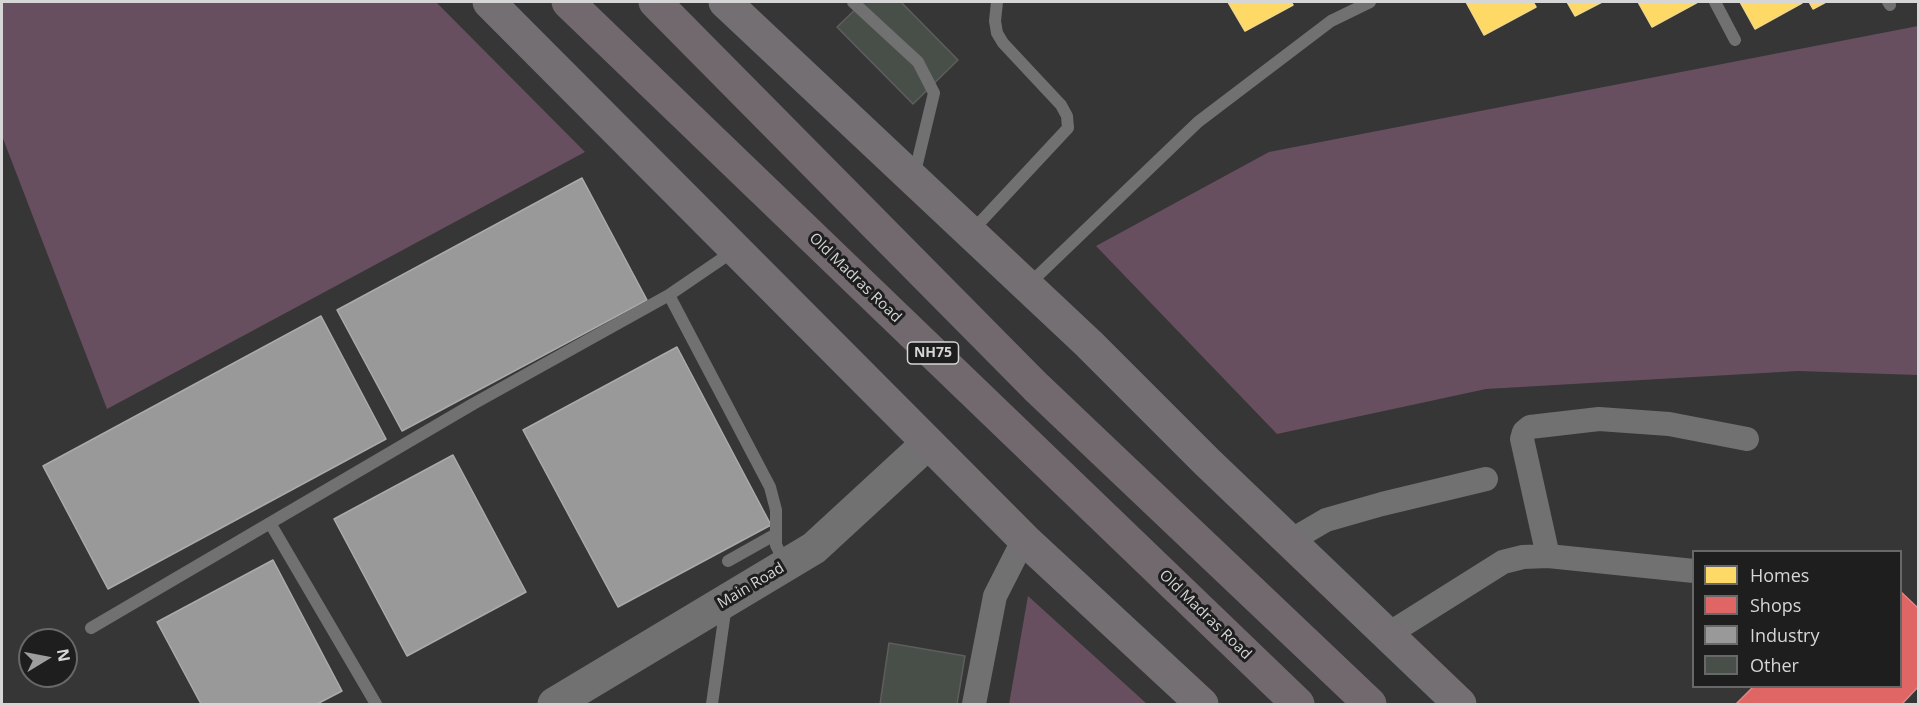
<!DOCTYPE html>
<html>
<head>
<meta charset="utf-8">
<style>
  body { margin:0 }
  #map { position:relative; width:1920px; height:706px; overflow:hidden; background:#363636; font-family:"Open Sans",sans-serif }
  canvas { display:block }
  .frame { position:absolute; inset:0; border:3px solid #d5d6d5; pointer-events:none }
  .legend { position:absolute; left:1692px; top:550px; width:210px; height:138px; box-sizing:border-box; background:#1d1e1d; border:2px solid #676867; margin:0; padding:8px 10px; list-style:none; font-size:18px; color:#d5d6d5 }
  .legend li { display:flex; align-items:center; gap:12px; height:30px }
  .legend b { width:30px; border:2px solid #676867 }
  .north { position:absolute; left:18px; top:628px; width:60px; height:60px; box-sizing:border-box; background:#1d1e1d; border:2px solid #676867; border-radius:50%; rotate:80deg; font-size:16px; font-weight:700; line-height:24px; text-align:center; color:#d5d6d5 }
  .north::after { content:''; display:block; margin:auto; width:21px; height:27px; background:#9d9e9d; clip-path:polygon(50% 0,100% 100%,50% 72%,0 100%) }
</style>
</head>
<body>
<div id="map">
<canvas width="1920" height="706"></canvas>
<div class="frame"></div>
<ul class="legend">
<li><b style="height:16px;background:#ffd966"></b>Homes</li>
<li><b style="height:16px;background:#e06666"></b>Shops</li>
<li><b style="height:16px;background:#999"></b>Industry</li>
<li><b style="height:16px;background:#484f48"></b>Other</li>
</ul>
<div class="north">N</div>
</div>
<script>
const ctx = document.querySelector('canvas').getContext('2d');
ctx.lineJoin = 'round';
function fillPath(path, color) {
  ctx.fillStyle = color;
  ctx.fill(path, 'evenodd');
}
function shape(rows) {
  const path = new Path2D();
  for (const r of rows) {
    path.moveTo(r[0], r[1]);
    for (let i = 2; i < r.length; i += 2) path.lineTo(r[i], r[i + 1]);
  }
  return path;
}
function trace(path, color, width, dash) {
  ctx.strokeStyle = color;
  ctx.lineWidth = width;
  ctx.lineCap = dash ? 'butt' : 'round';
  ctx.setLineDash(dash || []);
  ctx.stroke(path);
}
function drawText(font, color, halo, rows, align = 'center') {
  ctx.font = font + ' "Open Sans",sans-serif';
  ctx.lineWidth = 6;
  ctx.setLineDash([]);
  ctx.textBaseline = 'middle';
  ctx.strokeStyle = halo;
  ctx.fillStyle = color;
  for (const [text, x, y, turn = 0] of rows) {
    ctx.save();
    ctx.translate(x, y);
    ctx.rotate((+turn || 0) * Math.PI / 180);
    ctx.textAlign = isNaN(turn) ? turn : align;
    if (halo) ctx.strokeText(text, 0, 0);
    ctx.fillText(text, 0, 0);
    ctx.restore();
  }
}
fillPath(shape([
  [2,2,436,2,585,152,107,409,2,136],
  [1918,26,1918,375,1798,371,1486,389,1277,434,1096,246,1269,152],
  [1028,596,1147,704,1009,704]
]), '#674f60');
const homes = shape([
  [1228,2,1291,2,1293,5,1245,31,1228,2],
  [1466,2,1533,2,1536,7,1484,35,1466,2],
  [1567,2,1602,2,1575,16,1567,2],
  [1638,2,1698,2,1652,27,1638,2],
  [1740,2,1801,2,1802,3,1755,29,1740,2],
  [1809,2,1826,2,1813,9,1809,2]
]);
fillPath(homes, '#ffd966');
trace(homes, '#f2d887', 1.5);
const shops = shape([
  [1900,591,1918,608,1918,687,1902,704,1736,704,1754,686,1900,686,1900,591]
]);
fillPath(shops, '#e06666');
trace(shops, '#dd8887', 1.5);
const industry = shape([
  [582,178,647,300,402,431,337,310,582,178],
  [321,316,386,439,108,589,43,466,321,316],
  [677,347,771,525,618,607,523,430,677,347],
  [453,455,526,592,407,656,334,519,453,455],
  [273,560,342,691,317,704,201,704,157,622,273,560]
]);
fillPath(industry, '#999');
trace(industry, '#ababab', 1.5);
const building = shape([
  [863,2,901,2,958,60,913,104,837,27,863,2],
  [889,643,965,656,957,704,880,704,889,643]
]);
fillPath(building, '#484f48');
trace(building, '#5e5e5e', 1.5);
trace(shape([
  [853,2,918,62,934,93,914,176],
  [1715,2,1735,40],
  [1888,2,1890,5],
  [971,232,1068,128,1067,116,1061,105,1003,43,997,33,995,21,997,2],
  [1028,285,1198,122,1331,21,1370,2],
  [669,295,770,487,776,510,776,545,785,563],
  [270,523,376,704],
  [728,561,776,534],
  [91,628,473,404,669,295,735,250],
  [712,704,726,605]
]), '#707170', 12);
trace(shape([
  [1290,541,1326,520,1382,504,1486,479],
  [1548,556,1522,439,1524,432,1530,427,1599,419,1669,424,1747,439],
  [1387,635,1503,562,1523,557,1548,556,1694,571],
  [974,704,995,596,1024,539]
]), '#707170', 24);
trace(shape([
  [554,704,814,548,928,443]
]), '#707170', 33);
trace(shape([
  [489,2,1024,539,1202,704],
  [725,2,1089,344,1207,462,1460,704]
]), '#746f72', 33);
trace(shape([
  [568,2,1298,704],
  [655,2,1036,387,1370,704]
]), '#72696f', 33);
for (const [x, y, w] of [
  [933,353,51]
]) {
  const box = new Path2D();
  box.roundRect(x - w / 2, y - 11, w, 22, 4.5);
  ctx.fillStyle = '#1d1e1d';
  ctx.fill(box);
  trace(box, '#d5d6d5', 1.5);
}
drawText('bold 14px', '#d5d6d5', null, [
  ["NH75",933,353]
]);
drawText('15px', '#d5d6d5', '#1d1e1d', [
  ["Old Madras Road",855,278,44],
  ["Main Road",751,586,-31],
  ["Old Madras Road",1205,615,44]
]);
</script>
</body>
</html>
